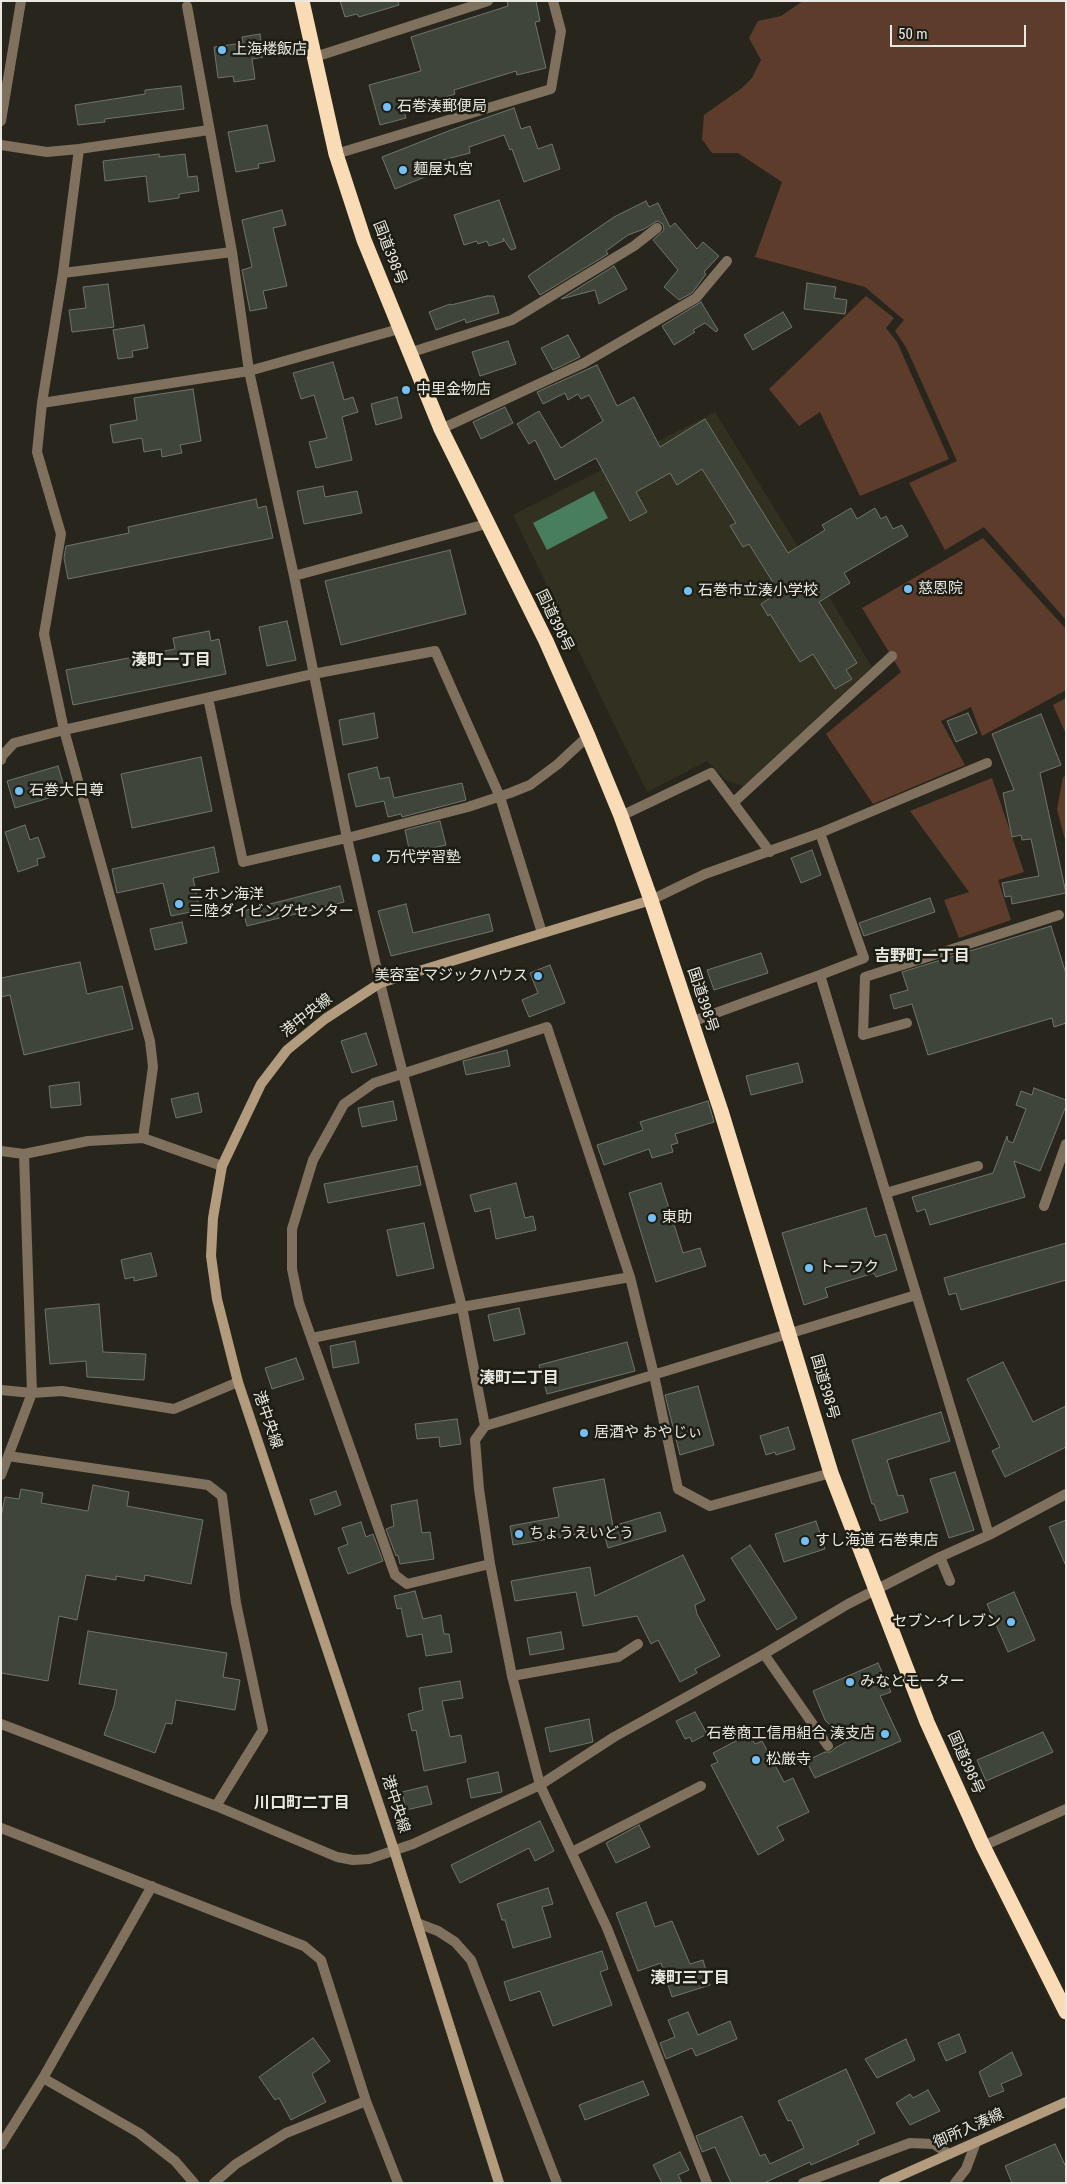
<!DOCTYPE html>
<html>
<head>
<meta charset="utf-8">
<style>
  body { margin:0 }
  #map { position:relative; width:1067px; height:2184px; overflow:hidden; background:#28261c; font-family:"Roboto Condensed",sans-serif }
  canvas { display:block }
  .frame { position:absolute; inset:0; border:2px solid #e9e8e1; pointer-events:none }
  .scale { position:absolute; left:890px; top:25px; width:136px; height:22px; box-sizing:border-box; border:2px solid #e9e8e1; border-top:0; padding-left:6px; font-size:15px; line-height:18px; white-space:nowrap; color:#e9e8e1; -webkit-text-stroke:4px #1e1d13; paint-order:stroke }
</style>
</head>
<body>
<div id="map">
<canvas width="1067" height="2184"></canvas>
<div class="frame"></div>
<div class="scale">50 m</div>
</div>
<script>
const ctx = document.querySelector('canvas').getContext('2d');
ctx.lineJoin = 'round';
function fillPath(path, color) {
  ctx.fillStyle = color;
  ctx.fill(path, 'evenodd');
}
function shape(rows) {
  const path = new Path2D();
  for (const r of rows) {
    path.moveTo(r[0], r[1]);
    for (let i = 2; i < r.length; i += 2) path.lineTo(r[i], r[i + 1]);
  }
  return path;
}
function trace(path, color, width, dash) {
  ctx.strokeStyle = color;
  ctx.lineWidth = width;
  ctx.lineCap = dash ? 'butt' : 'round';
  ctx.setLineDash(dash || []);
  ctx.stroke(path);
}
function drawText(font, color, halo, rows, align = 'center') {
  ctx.font = font + ' "Roboto Condensed","Noto Sans JP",sans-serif';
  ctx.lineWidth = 5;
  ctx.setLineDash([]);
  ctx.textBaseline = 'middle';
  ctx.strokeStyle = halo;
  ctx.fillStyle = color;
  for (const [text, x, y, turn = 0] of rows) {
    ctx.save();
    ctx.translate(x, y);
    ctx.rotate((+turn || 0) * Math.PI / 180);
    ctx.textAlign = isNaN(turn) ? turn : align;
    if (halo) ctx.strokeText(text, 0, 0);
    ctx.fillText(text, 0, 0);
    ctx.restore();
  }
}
fillPath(shape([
  [715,412,872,667,744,786,727,781,707,761,647,792,513,515]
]), '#323020');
fillPath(shape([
  [803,1,1066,1,1066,620,984,527,945,550,909,483,957,461,906,347,895,331,904,320,865,287,755,257,782,182,738,153,712,153,702,139,704,115,742,88,752,78,761,60,749,38,758,21,781,16],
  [866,296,894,318,886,328,897,342,949,459,860,496,820,412,799,426,769,389],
  [983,538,1066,629,1066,690,982,736,971,707,941,721,965,765,873,804,826,734,901,672,862,608],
  [1066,698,1066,734,1053,705],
  [1066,776,1066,844,1057,809,1063,777],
  [992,778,1024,872,998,880,1011,920,959,938,944,900,969,892,910,811]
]), '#5e3c2c');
fillPath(shape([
  [594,491,608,518,547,550,533,523]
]), '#487d5e');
const building = shape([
  [340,1,398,1,399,5,359,17,357,14,345,17,340,1],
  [507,1,536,1,540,21,535,22,546,68,517,75,516,71,454,90,455,94,404,111,406,118,380,125,369,85,421,71,411,37,508,6,507,1],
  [260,34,263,57,252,59,255,79,234,82,233,76,218,78,214,47,243,43,242,37,260,34],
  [181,86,184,109,105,119,105,122,78,125,75,105,145,94,145,90,181,86],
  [514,108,521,129,530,126,538,149,552,144,560,169,524,182,512,149,510,150,504,135,469,147,470,153,420,166,425,177,395,189,382,157,451,130,514,108],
  [267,125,275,161,258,164,259,168,236,172,228,132,267,125],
  [159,154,159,157,185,154,188,177,197,176,199,191,179,194,179,198,149,202,146,176,105,181,103,161,159,154],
  [499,200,516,248,511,250,503,238,504,241,489,246,487,241,478,244,477,241,464,245,454,215,499,200],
  [646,201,649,207,658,203,670,227,675,223,697,249,703,242,719,256,704,272,706,274,692,293,679,300,664,287,678,270,653,240,664,230,663,224,657,221,644,229,628,235,606,251,608,254,540,295,528,276,614,217,646,201],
  [282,210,286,225,273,228,287,286,263,291,267,308,250,311,242,270,252,267,242,220,282,210],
  [614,266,627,289,599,304,595,290,561,299,614,266],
  [807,283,836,287,834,298,847,300,845,314,804,309,807,283],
  [108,284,114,327,72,332,69,310,86,308,83,287,108,284],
  [487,296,494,296,499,313,466,323,465,319,436,330,429,312,450,304,451,305,487,296],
  [701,302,718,330,716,332,705,323,693,330,695,332,674,345,662,326,701,302],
  [783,312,792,327,753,350,744,335,783,312],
  [144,325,148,348,132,351,133,357,118,359,113,330,144,325],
  [568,335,580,357,553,370,541,348,568,335],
  [508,341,516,364,480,376,472,352,508,341],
  [333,362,344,400,353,397,358,412,342,417,352,460,316,468,309,442,327,438,314,395,301,399,293,373,333,362],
  [597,365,617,406,634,397,660,447,705,419,788,553,825,530,822,525,851,508,857,519,875,508,881,519,886,516,893,529,902,525,908,536,844,573,850,583,819,602,857,663,846,670,852,679,835,689,813,654,800,662,770,614,768,616,761,604,779,592,749,544,743,547,730,526,736,523,702,469,677,485,670,473,636,492,647,512,630,521,596,458,555,480,535,440,529,444,517,424,539,411,561,448,603,421,589,395,581,399,578,394,568,400,565,393,543,404,537,392,597,365],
  [193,389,201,441,180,445,182,453,162,457,161,449,144,452,142,438,113,443,110,425,137,420,134,398,193,389],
  [397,397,402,418,376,425,371,404,397,397],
  [505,407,513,423,481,439,473,422,505,407],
  [323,486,325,497,357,491,362,513,304,524,297,491,323,486],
  [256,499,258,508,266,506,273,538,68,579,64,558,66,546,129,533,128,527,256,499],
  [450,550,466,614,341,645,325,581,450,550],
  [287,621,296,660,267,666,259,627,287,621],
  [209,631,211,641,219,639,226,674,73,705,66,670,175,649,173,638,209,631],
  [374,713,378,738,343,745,339,720,374,713],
  [968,713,977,733,956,742,947,721,968,713],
  [1041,714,1061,765,1040,773,1066,893,1012,904,1011,896,1005,897,1002,883,1039,876,1031,839,1022,840,1021,835,1012,837,1003,793,1014,790,992,734,1041,714],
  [201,757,212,811,132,828,121,774,201,757],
  [58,766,66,793,15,808,7,781,58,766],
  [377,767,380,779,389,777,394,798,462,783,466,800,402,817,401,814,388,817,384,801,356,807,348,774,377,767],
  [440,821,446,845,410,853,405,830,440,821],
  [25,825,30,840,38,837,45,857,37,859,38,865,18,872,5,832,25,825],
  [214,847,219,872,193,878,199,906,190,908,191,912,171,916,163,883,117,893,112,869,214,847],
  [812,850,821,875,801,883,791,858,812,850],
  [340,886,344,902,247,926,243,911,340,886],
  [930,898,935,912,864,936,859,923,930,898],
  [406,904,413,933,489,914,493,931,391,956,378,911,406,904],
  [182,922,187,943,155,950,150,929,182,922],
  [1051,926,1066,974,1066,1023,1054,1027,1052,1018,928,1055,912,1004,894,1009,890,995,908,990,902,972,1051,926],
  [761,953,768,973,714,990,707,970,761,953],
  [80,962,87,994,122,986,133,1029,24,1055,10,995,1,997,1,978,80,962],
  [550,965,565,1003,529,1017,522,1000,538,993,530,973,550,965],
  [366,1033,377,1065,352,1073,341,1041,366,1033],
  [507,1050,510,1066,466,1075,463,1061,507,1050],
  [798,1063,803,1082,751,1095,746,1076,798,1063],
  [79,1082,81,1105,51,1108,49,1086,79,1082],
  [1034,1088,1066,1100,1066,1106,1040,1171,1014,1161,1025,1197,930,1225,925,1209,917,1212,912,1197,993,1173,1007,1136,1008,1141,1013,1143,1026,1109,1016,1105,1021,1091,1032,1095,1034,1088],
  [198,1093,202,1112,176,1118,171,1099,198,1093],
  [393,1101,397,1120,362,1127,358,1108,393,1101],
  [708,1101,714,1122,675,1134,678,1143,671,1145,673,1152,652,1158,649,1149,604,1165,597,1145,643,1130,640,1122,708,1101],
  [417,1166,421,1185,328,1203,324,1184,417,1166],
  [516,1183,525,1218,533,1216,536,1230,496,1239,490,1208,475,1212,470,1195,516,1183],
  [661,1183,683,1253,700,1248,706,1266,656,1282,629,1193,661,1183],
  [866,1208,875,1237,886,1234,897,1270,876,1277,874,1273,825,1288,828,1297,804,1305,782,1233,866,1208],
  [424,1223,434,1268,397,1276,387,1230,424,1223],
  [1066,1243,1066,1280,961,1310,956,1293,949,1295,944,1278,1066,1243],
  [151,1253,157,1276,134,1281,134,1277,125,1279,121,1260,151,1253],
  [99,1304,103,1352,146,1354,144,1380,87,1377,86,1361,50,1364,45,1309,99,1304],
  [519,1308,525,1334,494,1341,488,1315,519,1308],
  [355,1341,359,1363,333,1368,330,1346,355,1341],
  [627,1342,635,1371,547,1394,539,1365,627,1342],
  [296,1358,304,1379,272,1389,265,1368,296,1358],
  [1003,1362,1033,1422,1066,1406,1066,1447,1005,1477,992,1451,1000,1447,967,1379,1003,1362],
  [698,1386,714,1445,680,1455,665,1395,698,1386],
  [941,1412,950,1441,887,1460,898,1496,903,1495,908,1512,880,1521,874,1504,872,1504,852,1440,941,1412],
  [457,1419,461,1444,440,1447,439,1437,417,1439,415,1424,457,1419],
  [788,1427,795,1449,776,1455,775,1452,766,1455,760,1436,788,1427],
  [955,1472,974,1530,949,1538,930,1479,955,1472],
  [604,1479,613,1526,660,1512,666,1531,608,1548,603,1530,513,1545,510,1526,559,1517,553,1488,604,1479],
  [93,1485,129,1492,127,1506,203,1520,191,1584,145,1575,144,1581,116,1576,116,1580,86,1575,77,1620,59,1616,48,1681,1,1673,1,1517,5,1497,19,1499,21,1489,43,1493,41,1503,88,1511,93,1485],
  [336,1491,341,1505,315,1515,310,1500,336,1491],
  [417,1500,422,1533,430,1532,434,1559,400,1564,398,1555,396,1556,386,1529,394,1526,391,1505,417,1500],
  [1066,1520,1066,1566,1049,1527,1066,1520],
  [816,1521,825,1549,784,1562,775,1534,816,1521],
  [361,1522,366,1537,373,1534,383,1561,348,1574,338,1548,348,1544,342,1528,361,1522],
  [750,1545,797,1618,777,1630,731,1558,750,1545],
  [683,1555,705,1600,695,1605,697,1614,720,1656,695,1669,697,1673,680,1682,658,1640,651,1644,637,1616,583,1626,576,1592,515,1601,511,1581,590,1567,595,1596,683,1555],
  [415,1591,423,1619,441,1615,444,1634,449,1634,452,1652,426,1656,422,1634,407,1637,401,1608,397,1609,394,1596,415,1591],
  [1014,1592,1035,1640,1008,1652,987,1604,1014,1592],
  [88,1631,227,1653,223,1677,240,1680,235,1710,176,1700,172,1724,166,1723,155,1753,104,1735,114,1706,117,1690,79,1684,88,1631],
  [561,1632,564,1649,530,1655,527,1638,561,1632],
  [878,1663,891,1692,880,1696,901,1741,815,1778,806,1761,825,1752,831,1752,835,1748,846,1742,825,1720,813,1691,878,1663],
  [460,1681,463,1698,442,1701,450,1737,461,1735,466,1762,424,1771,416,1730,412,1731,408,1714,423,1710,419,1688,460,1681],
  [695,1712,707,1734,692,1742,690,1737,685,1739,676,1721,695,1712],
  [589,1719,593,1742,550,1752,545,1728,589,1719],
  [1043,1732,1053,1752,986,1781,977,1760,1043,1732],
  [749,1734,755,1744,762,1741,784,1782,793,1778,809,1812,777,1827,784,1840,758,1855,711,1765,718,1762,713,1753,749,1734],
  [498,1772,502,1792,471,1798,467,1779,498,1772],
  [427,1786,432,1804,406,1810,402,1792,427,1786],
  [540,1821,554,1851,535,1861,529,1848,460,1883,451,1865,540,1821],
  [639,1825,650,1847,616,1863,606,1843,639,1825],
  [548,1888,553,1904,542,1907,551,1937,513,1948,505,1920,502,1920,497,1904,548,1888],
  [646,1902,655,1927,672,1921,690,1964,703,1960,710,1985,672,1997,661,1963,638,1971,616,1913,646,1902],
  [602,1951,608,1969,600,1972,612,2005,553,2026,540,1991,510,2001,504,1982,602,1951],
  [688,2012,698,2035,730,2021,737,2039,696,2056,692,2048,666,2059,660,2043,675,2037,668,2020,688,2012],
  [959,2034,966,2052,946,2061,938,2043,959,2034],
  [313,2038,330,2061,312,2074,326,2102,291,2120,279,2098,275,2100,259,2077,313,2038],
  [906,2039,915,2060,877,2078,865,2059,906,2039],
  [1012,2052,1022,2075,1001,2084,1004,2091,989,2097,979,2072,1012,2052],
  [846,2069,875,2133,857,2141,859,2144,811,2165,810,2162,764,2183,731,2183,715,2147,702,2152,696,2136,742,2116,760,2156,765,2154,770,2164,804,2148,791,2120,788,2121,778,2101,846,2069],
  [643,2081,649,2095,585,2120,579,2105,643,2081],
  [928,2090,940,2111,910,2125,896,2103,910,2094,913,2098,928,2090],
  [1055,2144,1066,2167,1066,2183,1012,2183,1005,2166,1055,2144],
  [680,2152,689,2170,678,2175,682,2183,662,2183,653,2165,680,2152]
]);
fillPath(building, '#40453b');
trace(building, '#6f756a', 1);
trace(shape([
  [409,353,512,320,634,246,657,228],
  [441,429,584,363,696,298,727,261],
  [734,802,892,656],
  [621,816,711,773,770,852],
  [907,1023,863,1035,865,977,1059,915],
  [886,1193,978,1166],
  [1044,1206,1066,1144],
  [940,1557,950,1581],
  [764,1654,828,1746],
  [512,1676,618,1657,638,1644],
  [572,1852,701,1786]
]), '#80715e', 10);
trace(shape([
  [187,6,232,252,249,371,294,576,347,838,380,983,462,1307,485,1426],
  [315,57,488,1],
  [1,121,21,1],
  [1,145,47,152,79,149],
  [336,154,551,89,561,31,553,1],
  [63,273,232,252],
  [42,403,249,371,399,329],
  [294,576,486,524],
  [208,698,243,862,347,838,468,807,510,793,530,785,558,764,588,736],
  [1,760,2,756,14,743,64,730,313,674,435,651,500,797,542,933],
  [820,833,864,958,820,975,989,1535],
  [651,900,705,874,820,833,987,763],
  [691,1022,820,975],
  [143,1138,153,1067,150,1041,64,730,44,634,61,534,37,452,42,403,63,273,79,149,209,130],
  [1,1151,24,1154],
  [312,1338,462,1307,630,1277],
  [1,1390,32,1393,62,1391,174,1409,238,1382],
  [8,1456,208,1485,222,1496,236,1603,263,1730,216,1806],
  [1,1475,32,1393,24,1154,88,1141,143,1138,222,1166],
  [490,1564,407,1584,395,1575,299,1303,292,1269,292,1229,313,1160,344,1104,374,1083,547,1027,630,1277,654,1375,678,1489,710,1506,831,1473],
  [1,1724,216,1806,337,1857,353,1860,369,1859,413,1844,540,1785,614,1737,764,1654,848,1604,940,1557,989,1535,1066,1494],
  [1,1828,304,1946,321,1960,366,2101,398,2183],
  [983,1846,1066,1809],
  [417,1923,438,1931,455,1942,471,1960,557,2183],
  [43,2078,139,2133,175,2161,194,2183],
  [1,2145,43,2078,152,1886],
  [214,2183,236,2164,286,2133,366,2101],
  [707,2183,607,1928,540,1785,512,1676,490,1564,479,1489,475,1440,485,1426,916,1295],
  [803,2183,910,2143,934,2144,949,2154],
  [955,2183,966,2169,976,2142]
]), '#80715e', 10);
trace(shape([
  [499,2183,394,1850,238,1382,217,1299,211,1256,213,1218,222,1166,261,1084,287,1050,325,1019,380,983,651,900],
  [884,2183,1066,2102]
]), '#b39b7d', 10);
trace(shape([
  [302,1,336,154,364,240,441,429,546,641,588,736,621,816,651,900,721,1111,831,1473,927,1722,983,1846,1066,2012]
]), '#f9dcb5', 15);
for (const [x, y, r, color] of [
  [222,50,5,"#74c0f6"],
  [387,107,5,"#74c0f6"],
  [403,170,5,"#74c0f6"],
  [406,390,5,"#74c0f6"],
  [908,589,5,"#74c0f6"],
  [688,591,5,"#74c0f6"],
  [19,791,5,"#74c0f6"],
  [376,858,5,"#74c0f6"],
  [179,904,5,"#74c0f6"],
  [538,976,5,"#74c0f6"],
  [652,1218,5,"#74c0f6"],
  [809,1268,5,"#74c0f6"],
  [584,1433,5,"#74c0f6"],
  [519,1534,5,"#74c0f6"],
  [805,1541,5,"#74c0f6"],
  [1011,1622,5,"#74c0f6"],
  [850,1682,5,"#74c0f6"],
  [885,1734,5,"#74c0f6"],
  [756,1760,5,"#74c0f6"]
]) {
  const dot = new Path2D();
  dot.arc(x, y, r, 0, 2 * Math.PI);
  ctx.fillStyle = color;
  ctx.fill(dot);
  trace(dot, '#1e1d13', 2);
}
drawText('15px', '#e9e8e1', '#1e1d13', [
  ["上海楼飯店",232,50],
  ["石巻湊郵便局",397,107],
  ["麺屋丸宮",413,170],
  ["中里金物店",416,390],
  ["慈恩院",918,589],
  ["石巻市立湊小学校",698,591],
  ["石巻大日尊",29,791],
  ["万代学習塾",386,858],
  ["ニホン海洋",189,895],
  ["三陸ダイビングセンター",189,912],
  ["美容室 マジックハウス",528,976,"right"],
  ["東助",662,1218],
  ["トーフク",819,1268],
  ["居酒や おやじぃ",594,1433],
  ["ちょうえいどう",529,1534],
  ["すし海道 石巻東店",815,1541],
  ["セブン-イレブン",1001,1622,"right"],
  ["みなとモーター",860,1682],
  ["石巻商工信用組合 湊支店",875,1734,"right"],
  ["松厳寺",766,1760]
], 'left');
drawText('15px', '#e9e8e1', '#1e1d13', [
  ["国道398号",389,253,69],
  ["国道398号",554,621,64],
  ["国道398号",702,1000,72],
  ["港中央線",307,1016,-38],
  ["国道398号",824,1387,74],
  ["港中央線",267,1420,71],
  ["国道398号",965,1763,66],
  ["港中央線",395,1804,72],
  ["御所入湊線",969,2129,-24]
]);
drawText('bold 16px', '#e9e8e1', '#1e1d13', [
  ["湊町一丁目",171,661],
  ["吉野町一丁目",922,957],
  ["湊町二丁目",519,1379],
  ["川口町二丁目",302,1804],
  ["湊町三丁目",690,1979]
]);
</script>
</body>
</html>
